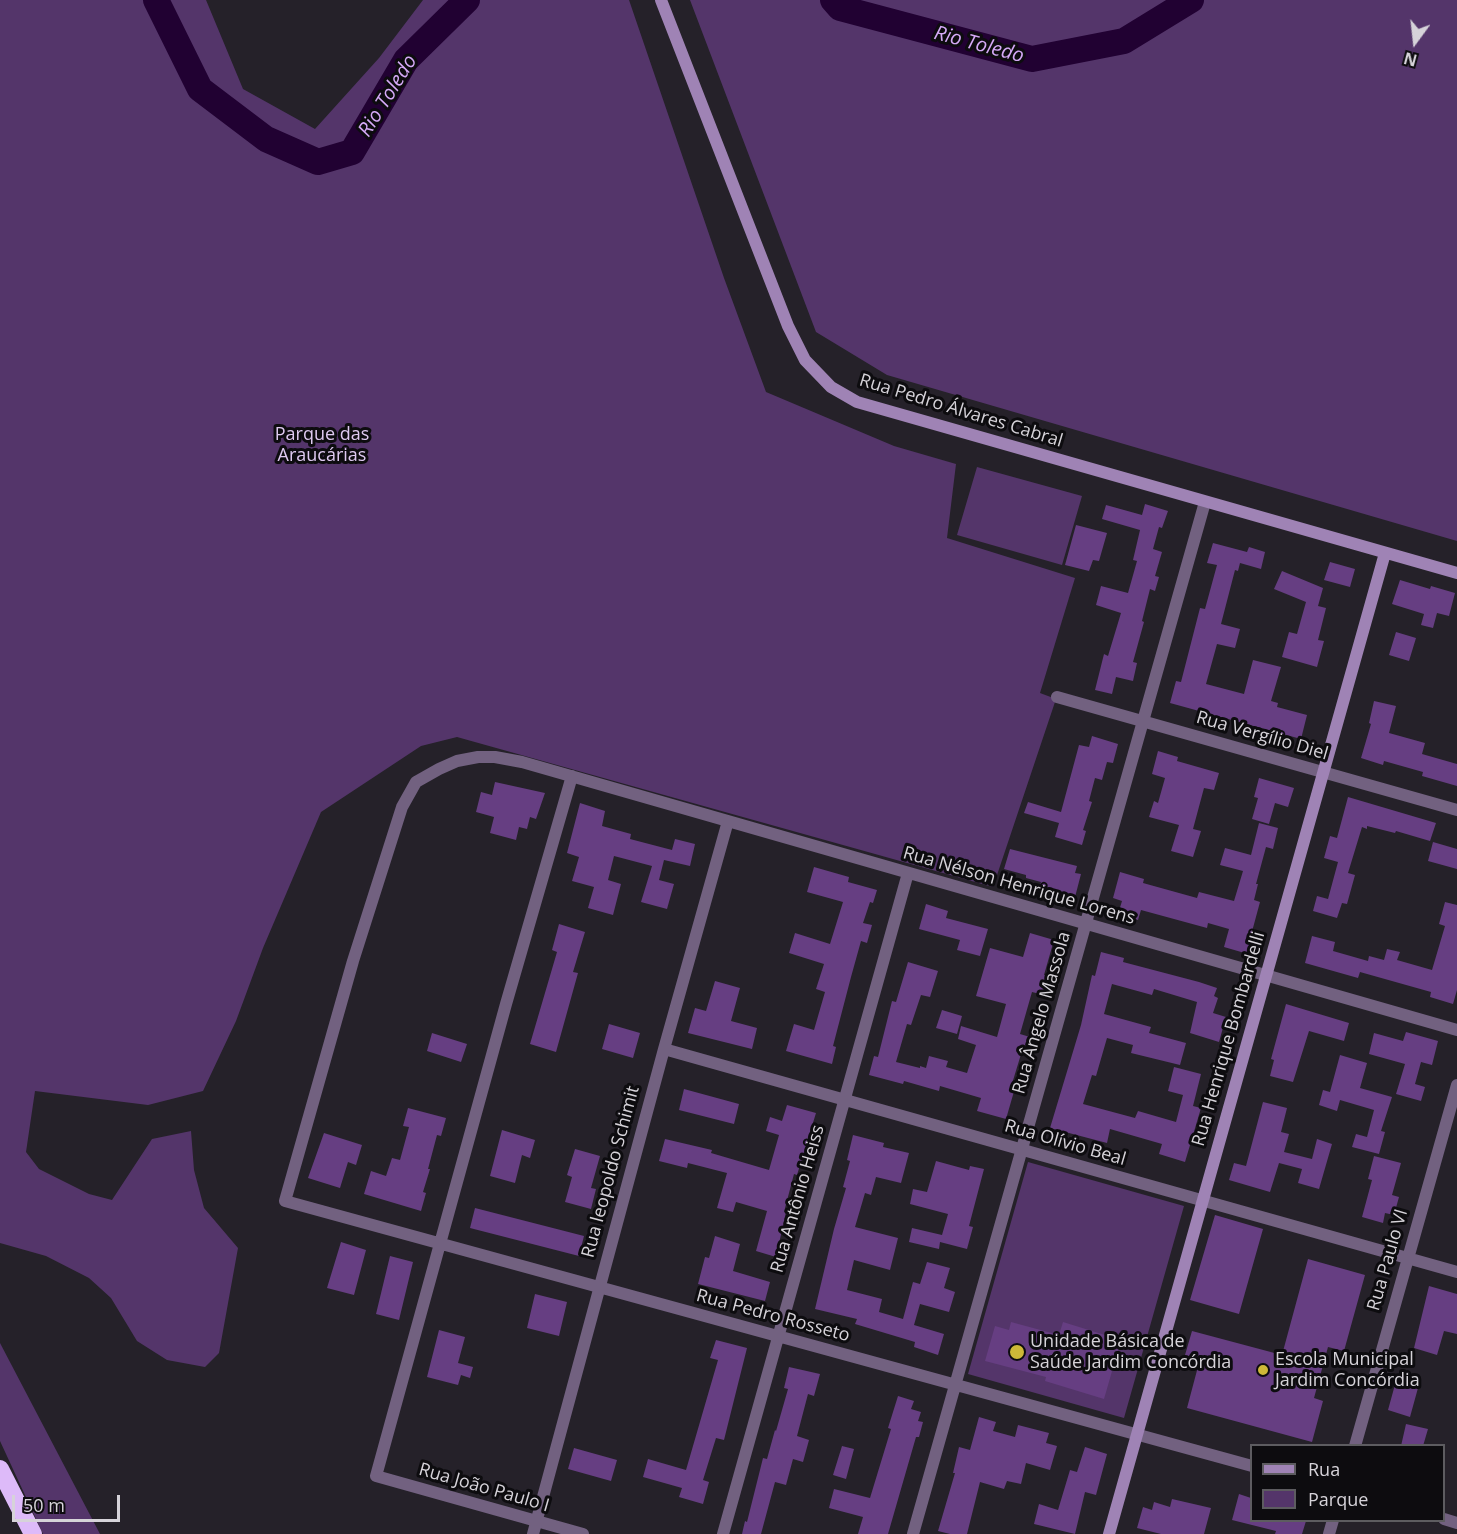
<!DOCTYPE html>
<html>
<head>
<meta charset="utf-8">
<style>
  body { margin:0 }
  #map { position:relative; width:1457px; height:1534px; overflow:hidden; background:#252129; font-family:"Open Sans",sans-serif }
  canvas { display:block }
  .legend { position:absolute; left:1250px; top:1444px; width:195px; height:78px; box-sizing:border-box; background:#0d0c0f; border:2px solid #5d5c60; margin:0; padding:8px 10px; list-style:none; font-size:18px; color:#d6d3d9 }
  .legend li { display:flex; align-items:center; gap:12px; height:30px }
  .legend b { width:30px; border:2px solid #5d5c60 }
  .north { position:absolute; left:1385px; top:12px; width:60px; height:60px; -webkit-text-stroke:4px #0d0c0f; paint-order:stroke; rotate:195deg; font-size:16px; font-weight:700; line-height:24px; text-align:center; color:#d6d3d9 }
  .north::after { content:''; display:block; margin:auto; width:21px; height:27px; background:#d6d3d9; clip-path:polygon(50% 0,100% 100%,50% 72%,0 100%) }
  .scale { position:absolute; left:12px; top:1495px; width:108px; height:27px; box-sizing:border-box; border:3px solid #d6d3d9; border-top:0; padding-left:8px; font-size:18px; line-height:21px; white-space:nowrap; color:#d6d3d9; -webkit-text-stroke:4px #0d0c0f; paint-order:stroke }
</style>
</head>
<body>
<div id="map">
<canvas width="1457" height="1534"></canvas>
<ul class="legend">
<li><b style="height:8px;background:#9f83b5"></b>Rua</li>
<li><b style="height:16px;background:#54356a"></b>Parque</li>
</ul>
<div class="north">N</div>
<div class="scale">50 m</div>
</div>
<script>
const ctx = document.querySelector('canvas').getContext('2d');
ctx.lineJoin = 'round';
function fillPath(path, color) {
  ctx.fillStyle = color;
  ctx.fill(path, 'evenodd');
}
function shape(rows) {
  const path = new Path2D();
  for (const r of rows) {
    path.moveTo(r[0], r[1]);
    for (let i = 2; i < r.length; i += 2) path.lineTo(r[i], r[i + 1]);
  }
  return path;
}
function trace(path, color, width, dash) {
  ctx.strokeStyle = color;
  ctx.lineWidth = width;
  ctx.lineCap = dash ? 'butt' : 'round';
  ctx.setLineDash(dash || []);
  ctx.stroke(path);
}
function drawText(font, color, halo, rows, align = 'center') {
  ctx.font = font + ' "Open Sans",sans-serif';
  ctx.lineWidth = 6;
  ctx.setLineDash([]);
  ctx.textBaseline = 'middle';
  ctx.strokeStyle = halo;
  ctx.fillStyle = color;
  for (const [text, x, y, turn = 0] of rows) {
    ctx.save();
    ctx.translate(x, y);
    ctx.rotate((+turn || 0) * Math.PI / 180);
    ctx.textAlign = isNaN(turn) ? turn : align;
    if (halo) ctx.strokeText(text, 0, 0);
    ctx.fillText(text, 0, 0);
    ctx.restore();
  }
}
fillPath(shape([
  [0,0,206,0,243,89,315,129,379,58,423,0,629,0,724,278,766,392,894,446,956,464,947,538,1075,578,1040,693,1056,699,993,887,457,737,421,746,321,812,263,948,236,1021,203,1091,148,1105,35,1091,26,1152,39,1169,89,1194,112,1200,152,1139,191,1131,194,1170,204,1208,238,1248,219,1353,205,1367,167,1360,137,1341,111,1298,89,1278,46,1256,0,1243],
  [690,0,1457,0,1457,541,887,375,816,332],
  [977,467,1082,496,1062,565,957,535],
  [1028,1162,1184,1206,1124,1418,968,1374],
  [0,1343,100,1534,43,1534,0,1441]
]), '#54356a');
trace(shape([
  [156,0,200,89,266,139,318,162,352,152,406,60,467,0],
  [833,0,840,8,1032,59,1124,41,1191,0]
]), '#210132', 26);
fillPath(shape([
  [1145,504,1168,511,1162,528,1159,527,1153,549,1162,552,1155,576,1159,577,1155,591,1150,589,1142,621,1144,622,1133,662,1137,663,1133,681,1116,677,1112,694,1095,690,1104,654,1108,656,1121,613,1096,605,1101,586,1128,593,1137,561,1133,560,1140,530,1102,519,1106,505,1142,515],
  [1076,525,1107,533,1099,561,1093,560,1089,571,1065,565],
  [1213,543,1247,552,1249,547,1265,552,1261,569,1240,563,1238,571,1235,570,1221,624,1240,629,1235,648,1217,644,1206,684,1244,694,1253,660,1281,667,1271,701,1278,703,1277,707,1307,715,1301,739,1170,703,1176,681,1181,682,1200,608,1205,609,1217,565,1207,563],
  [1330,562,1355,569,1350,587,1324,580],
  [1282,571,1323,588,1318,606,1326,608,1318,640,1324,641,1317,667,1282,657,1289,632,1297,634,1306,602,1274,589],
  [1400,580,1430,589,1431,586,1455,593,1449,616,1437,613,1433,628,1421,625,1424,614,1392,604],
  [1396,632,1416,638,1409,661,1389,655],
  [1374,701,1396,706,1389,733,1425,743,1422,754,1457,764,1457,786,1422,776,1423,772,1384,761,1383,765,1361,758,1371,724,1369,723],
  [1092,736,1118,744,1113,763,1107,762,1102,780,1095,778,1089,801,1092,802,1083,830,1086,831,1082,845,1055,837,1059,823,1024,813,1028,802,1061,812,1079,745,1089,747],
  [1158,751,1178,757,1177,761,1219,773,1214,790,1204,788,1193,829,1201,831,1193,857,1171,851,1179,825,1149,817,1154,801,1158,803,1165,778,1152,774],
  [1259,778,1294,788,1288,807,1275,803,1269,824,1252,819,1258,798,1254,797],
  [495,782,545,793,536,819,530,817,527,829,519,827,516,840,490,833,494,817,476,812,481,792,492,795],
  [1348,797,1436,823,1430,841,1396,831,1395,833,1367,826,1367,829,1362,827,1348,873,1355,875,1347,904,1342,903,1337,918,1313,911,1317,896,1328,899,1338,862,1324,858,1330,836,1337,838],
  [580,803,605,811,602,826,631,834,630,839,672,850,675,839,695,844,690,866,664,860,659,880,674,884,667,909,641,902,652,866,614,856,608,880,621,884,613,915,588,908,594,887,572,881,579,857,567,853],
  [1259,823,1278,828,1273,849,1266,847,1256,884,1258,884,1254,900,1260,902,1250,939,1252,940,1248,954,1224,947,1229,929,1208,923,1207,928,1141,910,1138,920,1118,914,1122,901,1113,898,1120,872,1144,879,1143,883,1197,898,1199,892,1234,901,1243,871,1220,865,1225,848,1251,855],
  [1433,842,1457,849,1457,869,1428,861],
  [1010,849,1077,866,1075,873,1081,874,1074,901,1038,891,1041,882,1026,878,1026,875,1004,869],
  [814,867,849,877,848,882,877,890,873,903,870,902,863,923,872,925,867,943,861,941,851,977,833,1046,836,1047,832,1064,786,1051,794,1024,814,1030,825,992,816,989,824,964,789,953,795,933,830,944,843,902,807,892],
  [1445,902,1457,905,1457,990,1453,1004,1430,997,1431,992,1360,972,1358,978,1305,963,1312,936,1335,942,1333,951,1368,961,1369,956,1384,960,1387,949,1400,952,1397,960,1432,970,1445,926,1439,924],
  [926,904,948,911,946,918,988,929,980,956,957,950,960,940,919,929],
  [559,924,585,932,573,972,578,973,556,1052,530,1044,557,952,552,950],
  [1030,933,1054,940,1044,975,1049,976,1044,995,1032,992,1020,1034,1030,1037,1026,1052,1022,1051,1011,1087,1015,1088,1006,1119,977,1111,981,1098,940,1086,939,1091,904,1081,903,1084,869,1075,874,1056,878,1057,892,1001,896,1002,908,962,938,971,930,997,921,995,911,1025,907,1024,896,1062,920,1068,920,1066,926,1068,929,1056,948,1061,946,1067,967,1073,976,1045,958,1039,961,1026,997,1037,1006,1004,976,996,990,948,1023,957],
  [1101,952,1124,958,1123,962,1199,982,1217,988,1214,996,1218,998,1213,1013,1226,1017,1219,1042,1190,1033,1197,1002,1154,989,1152,995,1112,984,1104,1014,1151,1027,1149,1033,1186,1043,1180,1065,1131,1053,1133,1045,1107,1038,1096,1076,1092,1075,1083,1104,1135,1118,1138,1111,1176,1122,1183,1095,1168,1091,1174,1067,1201,1074,1193,1106,1201,1108,1185,1162,1159,1154,1162,1144,1110,1129,1107,1143,1050,1128,1081,1025,1092,975,1095,976],
  [715,981,740,988,731,1021,757,1028,752,1049,688,1033,695,1008,706,1011],
  [1286,1004,1349,1023,1344,1041,1309,1031,1293,1082,1270,1076,1274,1060,1271,1059],
  [942,1010,962,1016,957,1034,936,1028],
  [609,1024,640,1033,633,1058,602,1049],
  [1406,1032,1438,1041,1432,1065,1421,1062,1415,1084,1425,1087,1421,1101,1396,1094,1405,1064,1369,1054,1374,1033,1403,1041],
  [432,1033,467,1044,461,1062,427,1051],
  [1340,1055,1367,1063,1360,1088,1392,1097,1381,1131,1385,1132,1379,1154,1352,1147,1356,1134,1367,1137,1374,1110,1340,1100,1337,1111,1319,1105,1323,1090,1330,1092],
  [684,1089,739,1104,734,1124,679,1110],
  [1263,1102,1287,1108,1281,1132,1289,1134,1284,1152,1312,1159,1317,1139,1332,1144,1319,1189,1298,1183,1302,1169,1279,1163,1270,1192,1229,1180,1234,1163,1246,1166],
  [787,1105,816,1113,797,1175,794,1174,784,1212,786,1212,776,1257,756,1251,767,1211,736,1202,733,1212,717,1208,727,1173,688,1163,687,1168,659,1161,665,1139,712,1150,711,1153,769,1170,779,1135,766,1131,770,1117,782,1121],
  [408,1108,446,1118,441,1136,437,1135,428,1169,430,1169,423,1192,426,1193,421,1211,364,1194,371,1171,386,1176,392,1158,400,1160,409,1127,403,1126],
  [502,1130,535,1140,530,1158,522,1155,515,1183,490,1176],
  [324,1133,362,1145,356,1165,348,1162,340,1188,308,1178],
  [853,1135,884,1143,883,1147,909,1153,901,1183,876,1177,871,1195,865,1193,855,1227,898,1238,890,1270,854,1260,847,1290,882,1299,879,1312,903,1319,913,1282,920,1284,927,1262,950,1268,944,1288,955,1292,949,1312,920,1304,914,1325,944,1334,938,1355,914,1347,915,1342,855,1324,857,1319,815,1309,834,1229,846,1188,843,1187,850,1161,847,1160],
  [575,1149,600,1156,591,1188,596,1189,591,1209,565,1202,572,1177,567,1175],
  [1374,1156,1401,1163,1392,1195,1399,1197,1394,1215,1385,1213,1383,1223,1362,1217,1372,1180,1368,1179],
  [936,1161,969,1170,970,1166,984,1169,969,1226,973,1227,967,1249,940,1242,939,1249,909,1242,912,1228,942,1235,948,1214,910,1204,913,1189,927,1192],
  [475,1208,584,1236,579,1256,470,1228],
  [1215,1215,1263,1229,1239,1314,1190,1300],
  [715,1236,740,1244,733,1271,770,1282,765,1301,698,1284,705,1257,709,1258],
  [341,1242,366,1250,354,1295,327,1288],
  [390,1256,413,1262,399,1320,376,1314],
  [1308,1259,1365,1275,1344,1351,1328,1347,1314,1398,1323,1401,1312,1442,1187,1408,1200,1359,1185,1355,1192,1331,1282,1355],
  [1429,1286,1457,1294,1457,1334,1444,1331,1437,1355,1414,1348],
  [535,1294,567,1302,559,1336,527,1328],
  [1011,1322,1059,1335,1063,1322,1121,1340,1104,1399,1045,1381,1046,1377,985,1361,995,1326,1009,1330],
  [439,1330,465,1337,458,1363,473,1367,470,1378,461,1375,458,1385,427,1377],
  [716,1340,747,1348,724,1440,716,1438,703,1480,709,1482,703,1504,679,1497,682,1488,643,1477,648,1459,686,1470,718,1360,710,1358],
  [789,1367,820,1374,814,1396,808,1394,797,1436,809,1440,803,1462,793,1459,786,1485,775,1482,761,1534,742,1534,745,1521,747,1522,763,1458,767,1459,775,1430,776,1431,788,1389,784,1388],
  [1396,1381,1418,1388,1410,1417,1388,1410],
  [898,1396,914,1401,911,1409,921,1412,918,1421,923,1422,919,1437,916,1437,888,1534,858,1534,863,1517,829,1508,834,1489,870,1498,891,1429,888,1428],
  [979,1417,996,1422,993,1431,1015,1437,1018,1425,1049,1433,1046,1443,1057,1446,1050,1470,1026,1463,1021,1484,1007,1481,1004,1489,980,1482,967,1534,950,1534,938,1531,955,1473,953,1473,959,1447,970,1450],
  [1406,1424,1428,1429,1423,1446,1401,1446],
  [842,1446,854,1449,846,1479,833,1475],
  [1085,1447,1107,1454,1096,1495,1085,1492,1075,1534,1034,1524,1039,1504,1058,1510,1070,1470,1077,1472],
  [574,1448,617,1460,611,1481,568,1469],
  [1239,1494,1251,1498,1251,1521,1306,1521,1302,1534,1275,1534,1276,1531,1232,1520],
  [1172,1499,1211,1508,1204,1534,1161,1534,1137,1528,1143,1507,1152,1510,1154,1502,1170,1507]
]), '#663e82');
trace(shape([
  [1057,697,1457,810],
  [572,776,506,1004,376,1476,583,1534],
  [664,1049,1457,1272],
  [1355,1446,1457,1085],
  [1252,1466,285,1201,353,961,402,807,416,782,439,769,457,761,478,757,495,757,522,762,1457,1030],
  [1444,1519,1457,1523],
  [533,1534,664,1049,728,821],
  [723,1534,908,873],
  [913,1534,1205,502],
  [1329,1534,1333,1520]
]), '#726180', 12);
trace(shape([
  [661,0,788,326,805,360,831,387,857,402,1457,573],
  [1109,1534,1385,553]
]), '#9f83b5', 12);
trace(shape([
  [0,1469,33,1534]
]), '#ddbaf9', 18);
for (const [x, y, r, color] of [
  [1017,1352,8,"#ceb838"],
  [1263,1370,6,"#ceb838"]
]) {
  const dot = new Path2D();
  dot.arc(x, y, r, 0, 2 * Math.PI);
  ctx.fillStyle = color;
  ctx.fill(dot);
  trace(dot, '#0d0c0f', 2);
}
drawText('18px', '#d6d3d9', '#0d0c0f', [
  ["Rua Pedro Álvares Cabral",961,411,17],
  ["Rua Vergílio Diel",1262,736,16],
  ["Rua Nélson Henrique Lorens",1019,886,16],
  ["Rua Ângelo Massola",1042,1013,-74],
  ["Rua Henrique Bombardelli",1229,1039,-74],
  ["Rua Olívio Beal",1065,1143,16],
  ["Rua leopoldo Schimit",611,1172,-75],
  ["Rua Antônio Heiss",798,1199,-74],
  ["Rua Paulo VI",1388,1260,-74],
  ["Rua Pedro Rosseto",773,1316,15],
  ["Rua João Paulo I",484,1488,16]
]);
drawText('18px', '#dfcaf1', '#0d0c0f', [
  ["Parque das",322,435],
  ["Araucárias",322,456]
]);
drawText('18px', '#d6d3d9', '#0d0c0f', [
  ["Unidade Básica de",1030,1342],
  ["Saúde Jardim Concórdia",1030,1363],
  ["Escola Municipal",1275,1360],
  ["Jardim Concórdia",1275,1381]
], 'left');
drawText('italic 20px', '#d5a9f7', '#0d0c0f', [
  ["Rio Toledo",979,45,15],
  ["Rio Toledo",388,96,-58]
]);
</script>
</body>
</html>
